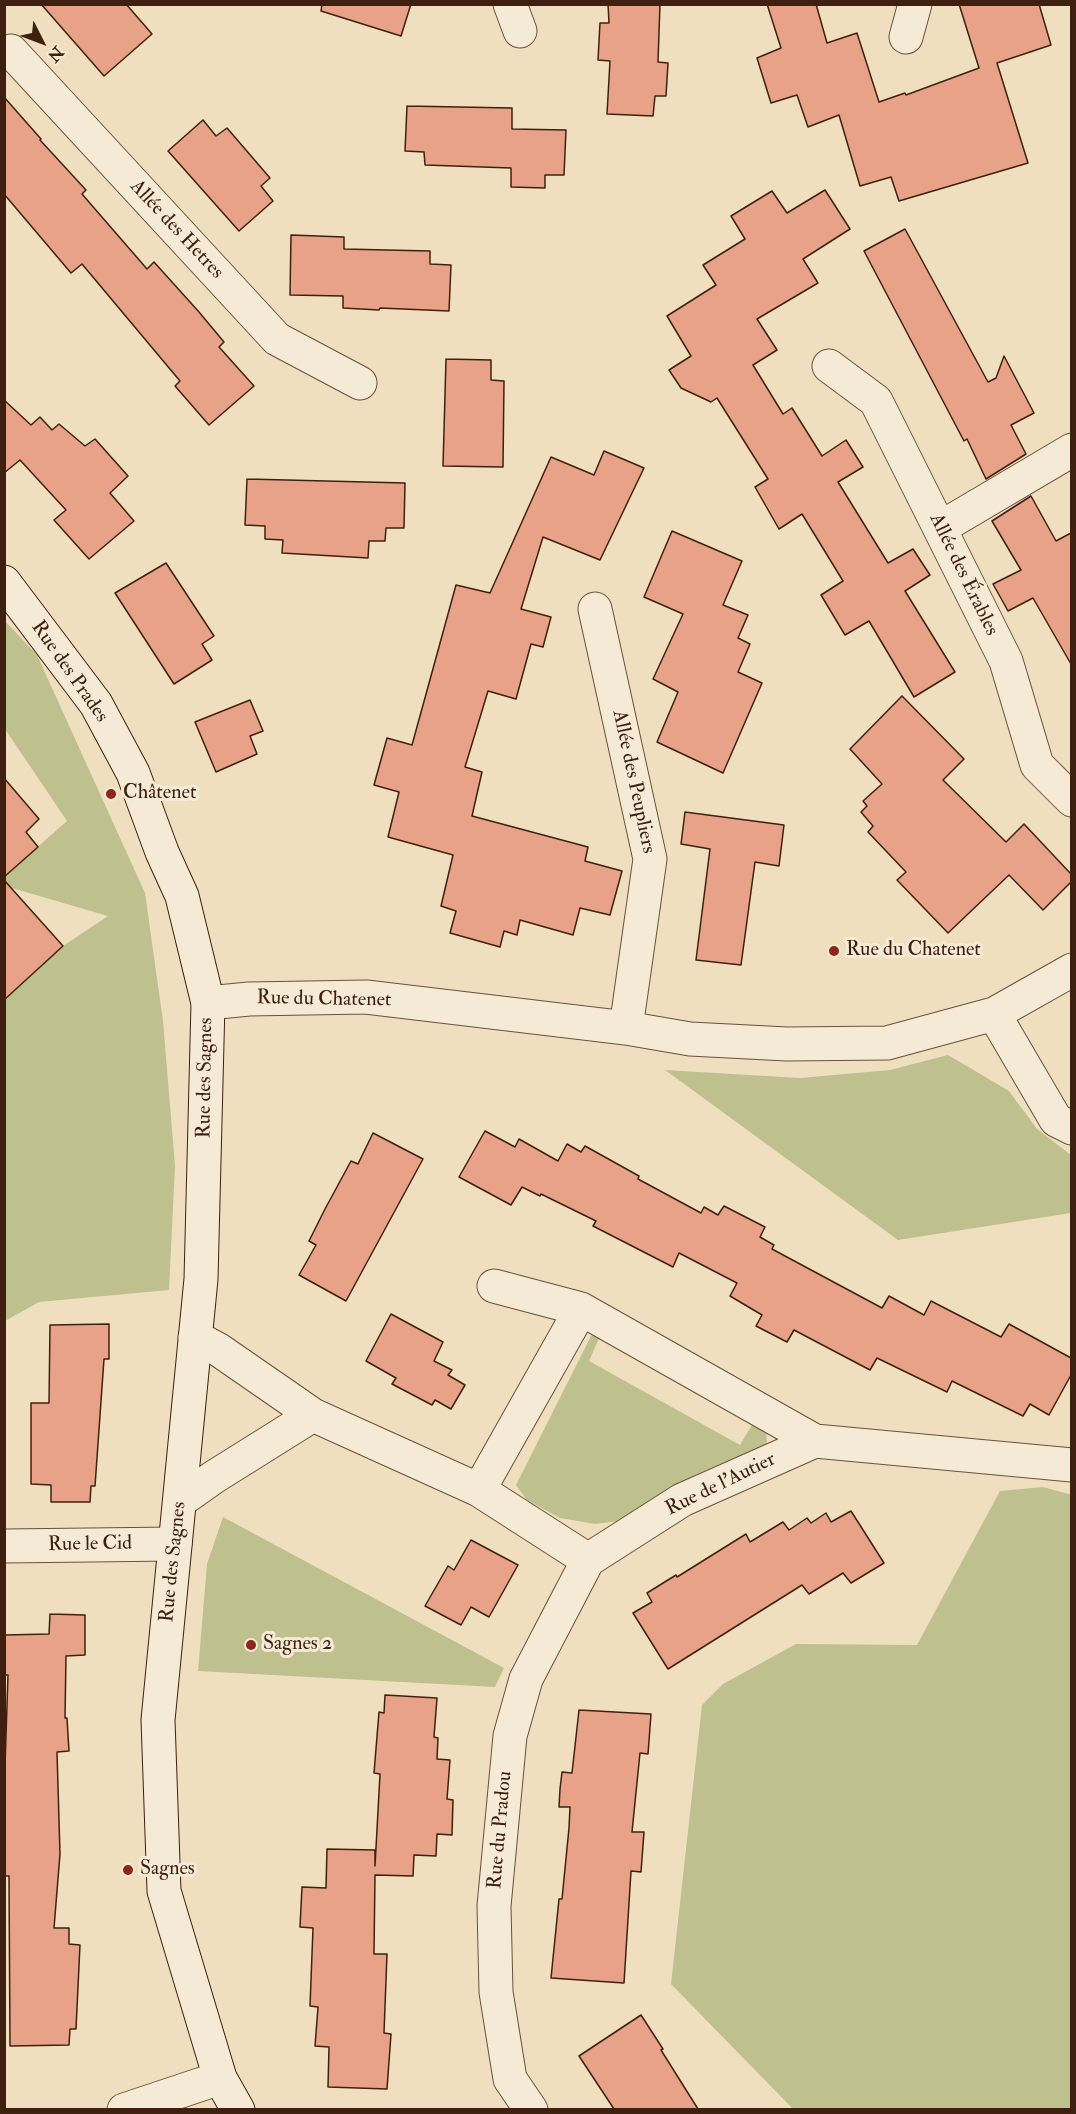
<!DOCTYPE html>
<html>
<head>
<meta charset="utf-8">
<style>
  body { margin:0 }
  #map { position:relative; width:1076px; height:2114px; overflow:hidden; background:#f0dfbe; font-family:"IM FELL Double Pica",serif }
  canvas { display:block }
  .frame { position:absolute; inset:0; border:6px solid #3f2010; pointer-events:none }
  .north { position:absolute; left:12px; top:12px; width:60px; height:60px; -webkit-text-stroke:4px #f5ead5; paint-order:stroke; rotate:132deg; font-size:16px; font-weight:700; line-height:24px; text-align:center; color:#3f2010 }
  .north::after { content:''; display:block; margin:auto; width:21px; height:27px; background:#3f2010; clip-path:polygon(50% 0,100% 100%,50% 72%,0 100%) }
</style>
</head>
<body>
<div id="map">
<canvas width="1076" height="2114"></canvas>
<div class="frame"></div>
<div class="north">N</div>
</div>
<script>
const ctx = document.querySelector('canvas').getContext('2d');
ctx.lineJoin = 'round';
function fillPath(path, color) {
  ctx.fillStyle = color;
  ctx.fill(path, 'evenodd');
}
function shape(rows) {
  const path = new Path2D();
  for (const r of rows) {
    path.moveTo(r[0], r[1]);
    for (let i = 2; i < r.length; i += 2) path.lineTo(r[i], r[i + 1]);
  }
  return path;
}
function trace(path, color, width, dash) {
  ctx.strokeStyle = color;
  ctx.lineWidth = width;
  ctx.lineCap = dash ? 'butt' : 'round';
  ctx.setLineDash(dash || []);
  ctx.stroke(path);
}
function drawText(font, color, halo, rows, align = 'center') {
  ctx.font = font + ' "IM FELL Double Pica",serif';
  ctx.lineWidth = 6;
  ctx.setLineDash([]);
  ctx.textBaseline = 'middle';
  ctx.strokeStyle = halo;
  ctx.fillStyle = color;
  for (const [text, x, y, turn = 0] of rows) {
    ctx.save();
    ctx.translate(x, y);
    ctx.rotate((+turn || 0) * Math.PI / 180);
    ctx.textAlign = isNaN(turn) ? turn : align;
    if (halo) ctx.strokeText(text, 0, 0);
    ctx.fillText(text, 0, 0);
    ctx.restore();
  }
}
fillPath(shape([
  [4,620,37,655,145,893,163,1021,175,1166,169,1290,39,1302,5,1321,5,1000,63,946,108,916,5,886,5,874,8,873,67,821,5,729],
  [948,1055,1009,1091,1037,1129,1071,1155,1071,1213,898,1240,665,1070,800,1078,890,1070],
  [601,1334,589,1361,740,1445,756,1418,766,1428,767,1445,756,1454,729,1460,695,1475,619,1521,595,1524,560,1518,527,1500,516,1485,591,1336],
  [1043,1487,1072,1495,1071,2109,793,2109,671,1984,702,1705,723,1684,796,1644,917,1645,1000,1491],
  [223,1517,504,1668,495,1687,198,1671,207,1564]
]), '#bec08e');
const building = shape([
  [41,4,126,4,152,34,104,76,41,4],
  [322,4,411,4,401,36,321,11,322,4],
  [608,4,660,4,658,62,668,63,666,96,655,96,653,116,607,114,610,61,598,60,600,23,609,23,608,4],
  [767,4,816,4,827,43,857,33,879,102,905,93,906,95,979,68,959,4,1039,4,1051,45,997,63,1028,163,899,201,891,177,860,186,839,115,808,127,797,95,771,103,757,58,781,48,767,4],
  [4,97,41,139,40,140,86,190,82,194,147,269,154,262,199,312,224,342,219,347,254,386,209,425,175,386,180,381,82,264,71,273,4,194,4,97],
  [407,106,512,108,512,129,566,130,564,175,545,175,545,188,511,187,511,168,425,165,424,152,405,151,407,106],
  [203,120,216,136,227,128,270,178,261,186,273,201,239,231,168,151,203,120],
  [825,190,850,229,803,259,818,283,757,319,777,350,753,365,783,414,792,408,822,456,846,440,863,467,838,482,888,563,913,549,930,575,905,591,955,672,914,697,869,621,845,635,821,595,843,581,802,514,779,529,755,487,768,479,717,398,711,402,681,388,669,370,691,356,667,316,716,285,703,265,745,239,731,216,772,191,787,213,825,190],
  [905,229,988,382,996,378,1004,356,1034,413,1011,425,1026,454,986,479,967,439,964,441,864,251,905,229],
  [291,235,344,237,344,249,430,251,430,264,451,265,449,311,380,308,379,310,343,308,343,296,290,295,291,235],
  [446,359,491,360,491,380,504,381,503,467,443,466,446,359],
  [4,400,31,425,40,417,52,430,59,424,85,446,95,439,128,476,110,493,134,521,89,559,54,520,66,510,20,460,4,473,4,400],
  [604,451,644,468,600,560,543,537,521,609,551,617,543,647,531,644,516,699,488,691,465,767,482,772,472,816,588,847,585,861,622,871,610,915,580,908,573,935,520,920,517,935,504,931,500,947,450,933,456,911,441,906,453,855,388,837,399,792,374,785,387,738,412,745,456,585,490,593,551,457,594,475,604,451],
  [247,479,405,483,404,528,386,528,385,541,369,541,368,558,282,553,283,540,265,539,265,526,245,525,247,479],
  [1031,496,1056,541,1071,533,1071,664,1033,598,1008,611,993,584,1021,570,992,521,1031,496],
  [672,531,742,561,723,605,748,615,738,638,750,644,738,672,762,683,723,773,657,742,678,692,653,679,683,614,644,597,672,531],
  [166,563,214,636,202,644,212,660,174,684,115,593,166,563],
  [902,696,964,759,943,780,1006,842,1024,824,1071,874,1071,882,1043,910,1009,875,948,933,897,880,906,872,868,832,873,826,861,812,867,806,863,801,882,784,850,749,902,696],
  [250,700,263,731,250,736,257,754,216,772,195,722,250,700],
  [4,778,39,819,26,832,38,847,4,877,4,778],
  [685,812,784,825,779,866,755,862,741,965,696,960,710,849,681,844,685,812],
  [4,880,63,946,4,1000,4,880],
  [485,1131,515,1147,519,1139,558,1161,567,1144,581,1152,585,1146,639,1176,638,1179,701,1213,704,1207,718,1215,724,1206,765,1227,760,1237,774,1245,772,1249,882,1308,889,1296,924,1315,931,1301,1001,1337,1009,1324,1071,1358,1071,1375,1049,1415,1030,1404,1023,1416,952,1381,947,1392,877,1358,870,1370,794,1330,787,1342,756,1326,762,1315,730,1296,737,1283,679,1253,673,1267,593,1226,596,1221,541,1194,540,1196,522,1187,511,1205,459,1177,485,1131],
  [373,1133,423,1159,346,1301,299,1275,316,1245,309,1241,325,1209,351,1161,358,1164,373,1133],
  [391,1314,443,1342,434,1361,452,1370,448,1375,465,1385,451,1409,435,1400,432,1405,392,1384,396,1378,366,1361,391,1314],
  [109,1324,109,1359,104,1359,95,1486,91,1486,90,1502,51,1502,51,1485,31,1484,31,1403,49,1403,50,1325,109,1324],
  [851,1511,884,1563,851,1583,843,1573,809,1594,802,1585,668,1669,633,1613,652,1602,647,1593,676,1575,677,1577,746,1534,750,1542,783,1522,789,1530,807,1518,811,1523,826,1513,831,1522,851,1511],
  [471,1540,518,1565,489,1617,471,1607,461,1625,425,1606,448,1566,454,1570,471,1540],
  [50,1614,85,1615,85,1655,66,1656,65,1718,67,1718,69,1751,57,1752,60,1854,54,1928,69,1928,69,1944,80,1945,76,2029,70,2029,69,2045,10,2046,9,1876,4,1876,4,1796,8,1675,4,1675,4,1635,49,1634,50,1614],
  [385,1695,437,1698,434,1737,438,1738,437,1759,450,1760,447,1799,453,1800,452,1835,437,1834,436,1856,414,1855,413,1876,375,1875,374,1954,387,1954,384,2033,391,2034,387,2089,328,2087,329,2047,315,2046,318,2007,310,2006,313,1928,300,1927,302,1887,326,1888,327,1849,375,1850,375,1866,380,1774,374,1773,379,1712,384,1713,385,1695],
  [579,1710,651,1714,648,1754,640,1753,632,1832,644,1832,641,1872,631,1871,624,1983,551,1978,559,1899,562,1899,569,1828,570,1807,559,1807,560,1789,562,1772,572,1773,579,1710],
  [641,2015,663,2049,661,2050,698,2109,614,2109,579,2056,641,2015]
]);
fillPath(building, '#e7a287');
trace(building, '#3f2010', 1.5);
const street = shape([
  [510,4,520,31],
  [906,37,915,4],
  [11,51,277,339,360,383],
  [829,366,876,401,1006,661,1037,765,1072,800],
  [940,528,1072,450],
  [595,609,650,859,626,1028],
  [208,1003,249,999,366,997,626,1028,690,1039,787,1044,887,1043,994,1014,1072,970],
  [994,1014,1056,1120,1072,1128],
  [494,1286,581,1309,815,1441],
  [195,1337,219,1350,313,1415,479,1490,588,1560],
  [479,1490,581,1309],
  [180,1501,214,1477,313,1415],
  [4,1546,175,1544],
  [124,2110,220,2078],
  [531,2110,510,2079,496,1992,494,1906,510,1736,526,1679,588,1560,682,1500,815,1441,1072,1465]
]);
const secondary = shape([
  [4,582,96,704,133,773,162,852,182,896,208,1003,201,1279,158,1720,164,1891,220,2078,238,2110]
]);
trace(street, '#6b503c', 35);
trace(secondary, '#3f2010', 35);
trace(street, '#f5ead5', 33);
trace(secondary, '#f5ead5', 33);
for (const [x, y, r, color] of [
  [111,794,6,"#8f2418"],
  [834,951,6,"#8f2418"],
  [251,1645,6,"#8f2418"],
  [128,1870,6,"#8f2418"]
]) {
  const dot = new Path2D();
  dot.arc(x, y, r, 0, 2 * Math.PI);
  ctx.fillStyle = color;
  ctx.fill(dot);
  trace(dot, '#f5ead5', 2);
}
drawText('20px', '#3f2010', '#f5ead5', [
  ["Allée des Hetres",176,230,47],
  ["Allée des Érables",963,575,64],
  ["Rue des Prades",69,672,55],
  ["Allée des Peupliers",633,782,78],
  ["Rue du Chatenet",324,1000,1],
  ["Rue des Sagnes",206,1078,-89],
  ["Rue de l'Autier",721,1485,-26],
  ["Rue le Cid",90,1545,-1],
  ["Rue des Sagnes",174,1562,-84],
  ["Rue du Pradou",501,1830,-85]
]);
drawText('20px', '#3f2010', '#f5ead5', [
  ["Châtenet",123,794],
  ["Rue du Chatenet",846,951],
  ["Sagnes 2",263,1645],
  ["Sagnes",140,1870]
], 'left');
</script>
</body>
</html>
